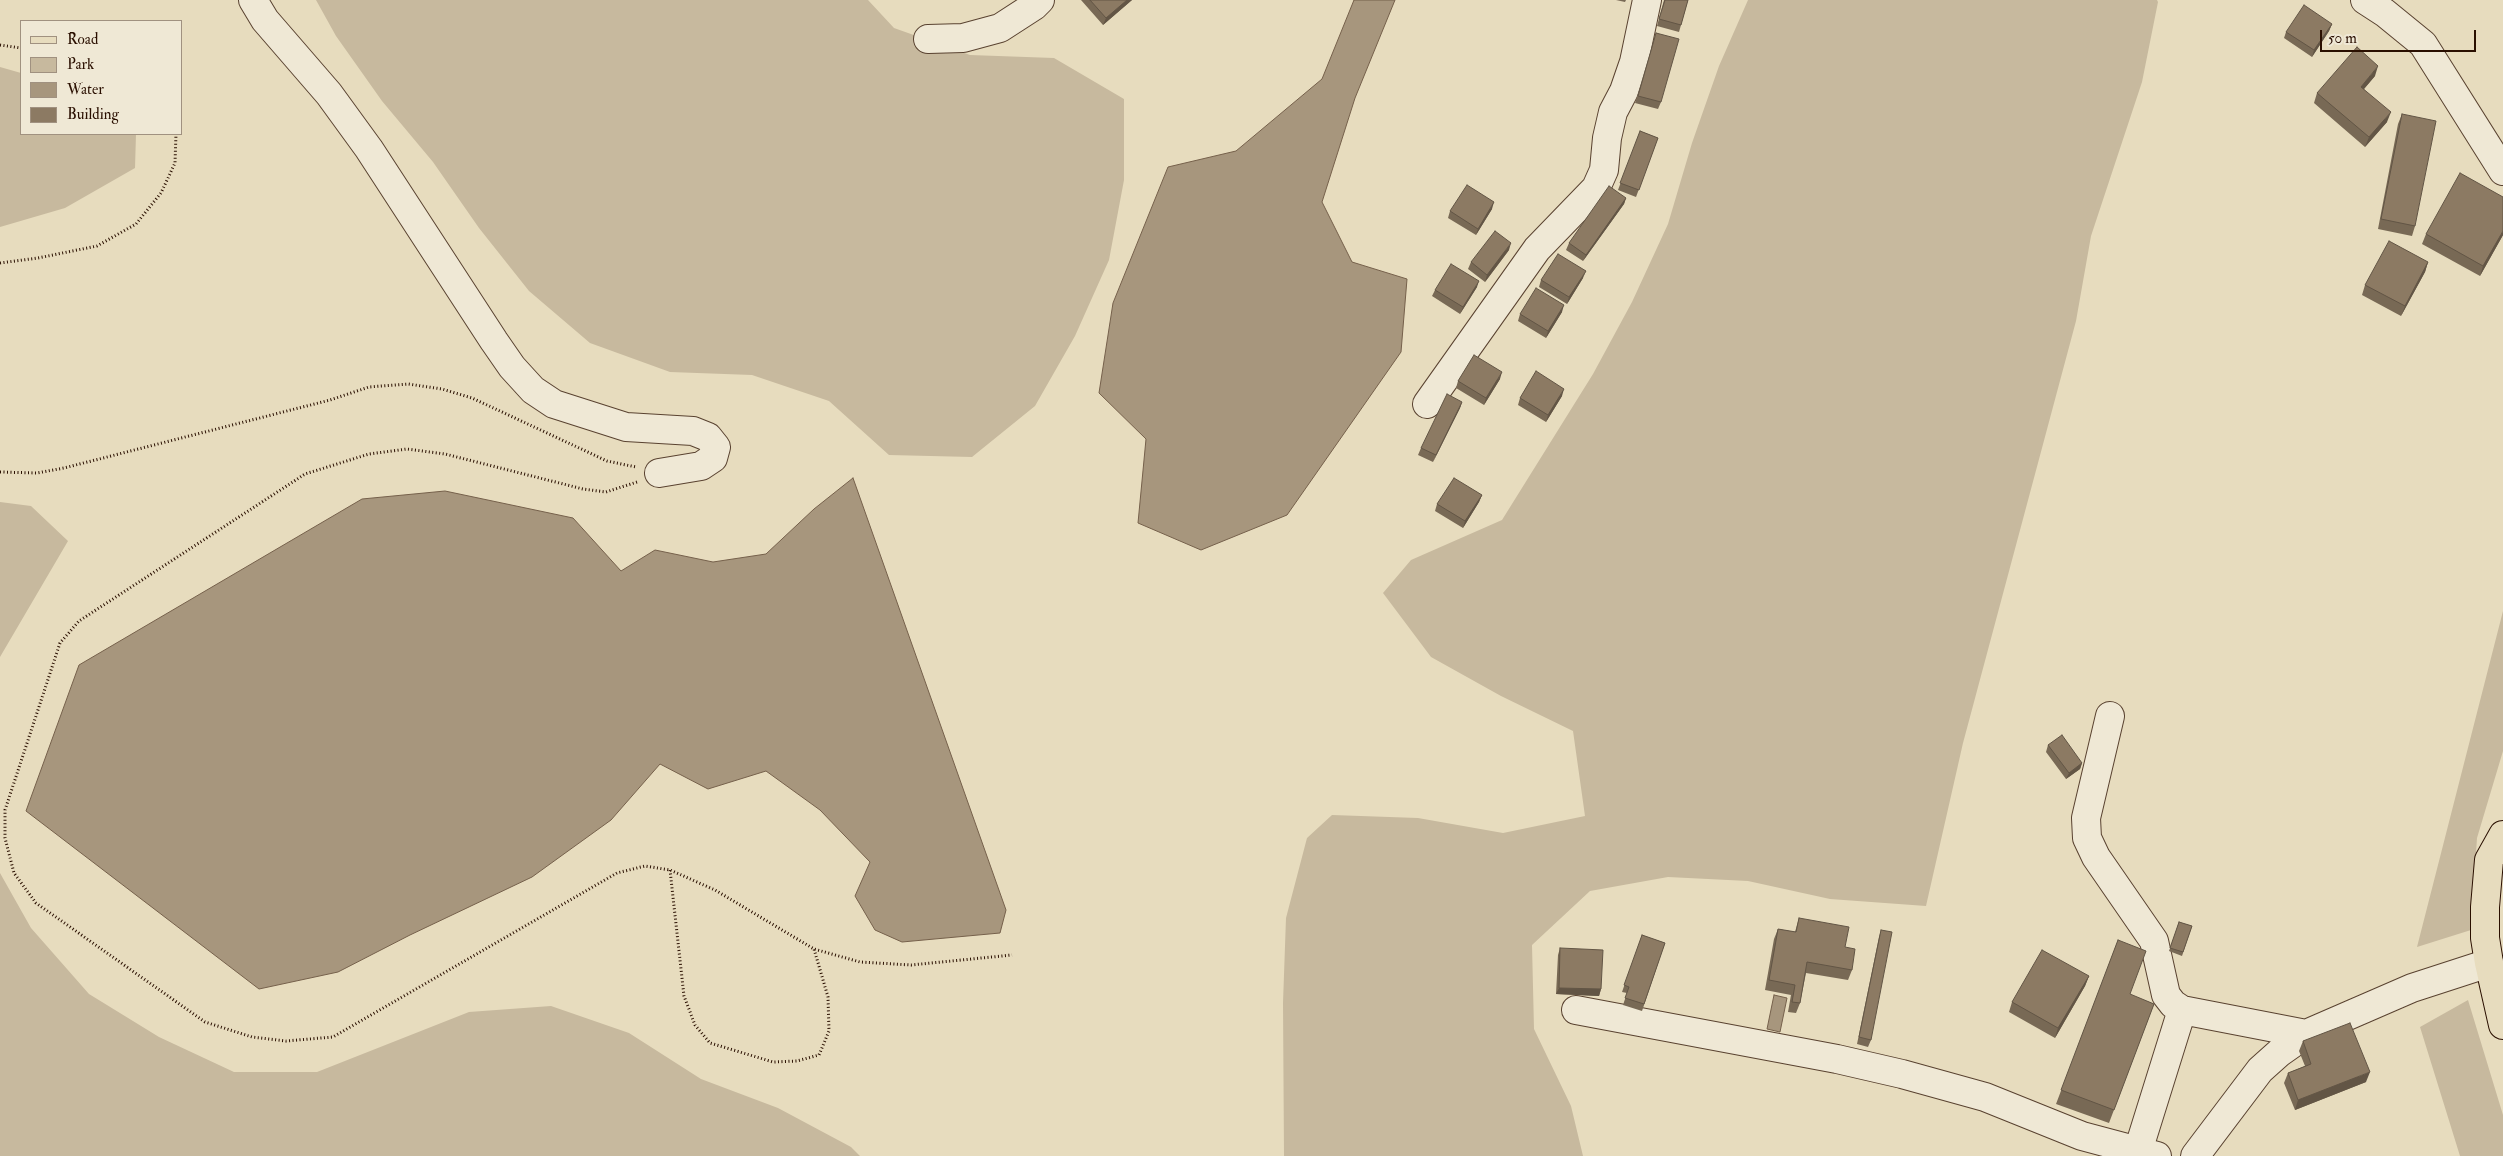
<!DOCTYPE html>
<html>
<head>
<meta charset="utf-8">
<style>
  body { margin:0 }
  #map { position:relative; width:2503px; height:1156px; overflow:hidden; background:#e7dcbe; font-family:"IM FELL Double Pica",serif }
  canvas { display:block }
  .legend { position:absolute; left:20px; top:20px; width:162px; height:115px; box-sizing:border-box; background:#efe8d5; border:1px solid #a09180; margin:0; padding:6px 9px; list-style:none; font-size:15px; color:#2a0f00 }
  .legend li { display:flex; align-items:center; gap:10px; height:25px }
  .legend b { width:25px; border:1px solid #a09180 }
  .scale { position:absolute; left:2320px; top:30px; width:156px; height:22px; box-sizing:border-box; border:2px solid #2a0f00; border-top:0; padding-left:6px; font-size:15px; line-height:18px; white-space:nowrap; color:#2a0f00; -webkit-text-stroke:4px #efe8d5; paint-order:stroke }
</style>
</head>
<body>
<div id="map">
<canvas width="2503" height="1156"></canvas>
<ul class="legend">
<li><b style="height:6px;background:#e7dcbe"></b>Road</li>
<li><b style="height:14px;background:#c7b99e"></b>Park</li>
<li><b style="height:14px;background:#a7967d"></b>Water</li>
<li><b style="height:14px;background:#8c7a63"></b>Building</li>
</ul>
<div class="scale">50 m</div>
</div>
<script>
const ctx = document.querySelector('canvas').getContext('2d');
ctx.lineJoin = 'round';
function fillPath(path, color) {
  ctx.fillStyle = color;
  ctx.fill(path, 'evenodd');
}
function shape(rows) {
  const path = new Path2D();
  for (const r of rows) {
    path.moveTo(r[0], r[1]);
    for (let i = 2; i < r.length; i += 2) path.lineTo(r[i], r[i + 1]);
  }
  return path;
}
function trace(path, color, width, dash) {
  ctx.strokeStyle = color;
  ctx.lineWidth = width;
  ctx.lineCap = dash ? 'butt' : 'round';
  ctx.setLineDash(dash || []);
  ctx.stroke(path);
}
fillPath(shape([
  [316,0,868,0,894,28,970,55,1054,58,1124,99,1124,180,1109,260,1075,336,1035,406,972,457,889,455,829,401,752,375,670,372,590,343,529,291,479,228,433,162,382,101,336,36],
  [1748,0,2157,0,2158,2,2142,82,2091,236,2076,321,1963,743,1926,906,1830,899,1748,881,1668,877,1590,891,1532,945,1534,1029,1571,1106,1583,1156,1284,1156,1283,1003,1286,918,1307,838,1332,815,1418,818,1503,833,1585,816,1573,731,1501,696,1431,657,1383,593,1411,560,1502,520,1593,374,1632,302,1668,224,1692,143,1719,66],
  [0,67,21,73,21,134,136,134,135,168,65,208,0,227],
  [0,502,31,506,68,541,0,657],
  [2503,611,2503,751,2477,838,2471,930,2417,947],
  [0,873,31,928,89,994,159,1037,234,1072,317,1072,469,1012,551,1006,629,1033,701,1079,778,1108,851,1147,860,1156,0,1156],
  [2468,1000,2503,1115,2503,1156,2460,1156,2420,1027]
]), '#c7b99e');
const water = shape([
  [1354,0,1395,0,1355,98,1322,202,1352,262,1407,279,1401,352,1287,515,1201,550,1138,523,1146,439,1099,393,1113,303,1168,167,1236,151,1322,79,1354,0],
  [853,478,1006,910,1000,933,902,942,875,930,855,896,870,862,820,810,766,771,708,789,660,764,611,820,532,877,410,935,338,972,259,989,26,811,79,665,362,499,445,491,573,518,621,571,655,550,713,562,766,554,814,509,853,478],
  [1774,995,1787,998,1780,1032,1767,1029,1774,995]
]);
fillPath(water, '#a7967d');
trace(water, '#75604b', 1);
const minor = shape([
  [253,0,265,20,329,94,369,149,494,341,512,367,533,390,554,404,626,427,693,431,708,437,716,447,713,458,701,466,659,473],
  [2365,0,2385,13,2423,44,2503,171],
  [928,39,963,38,1000,28,1034,6,1040,0],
  [1427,404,1537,249,1596,188,1604,170,1607,138,1613,112,1624,91,1634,62,1647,0],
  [2110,716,2086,818,2087,838,2096,857,2154,941,2166,995,2173,1004,2182,1010,2306,1034],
  [1576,1010,1837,1059,1902,1074,1985,1097,2082,1136,2157,1156],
  [2138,1151,2182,1010],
  [2195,1156,2260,1070,2279,1053,2306,1034,2412,988,2489,963]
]);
const major = shape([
  [2503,835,2489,860,2485,907,2485,938,2489,963,2503,1025]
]);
trace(minor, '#594230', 30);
trace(major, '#2a0f00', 30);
trace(shape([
  [0,45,21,48],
  [0,263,38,258,97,246,136,224,161,193,175,163,176,134],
  [0,472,37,473,64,468,330,400,369,387,408,384,442,389,472,398,607,461,636,467],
  [637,482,606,492,583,489,445,454,407,449,369,454,305,474,79,621,60,643,5,810,5,838,14,873,36,903,205,1022,252,1037,286,1041,333,1037,617,873,645,866,670,870,715,890,814,949,860,962,911,965,1012,955],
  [670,870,684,996,695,1025,710,1043,773,1062,797,1061,819,1055,829,1031,828,997,814,949]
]), '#2a0f00', 3, [1, 2.5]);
trace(minor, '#efe8d5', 28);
trace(major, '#e7dcbe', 28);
fillPath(shape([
  [1081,0,1132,0,1103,25],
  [1616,0,1626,0,1625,2],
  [1664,0,1688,0,1679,32,1657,26],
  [2332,24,2329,31,2312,57,2284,38,2286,32],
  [1656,33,1661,102,1658,109,1635,103],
  [2375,76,2364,89,2387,122,2365,147,2314,103,2317,93],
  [2402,114,2415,226,2412,236,2378,229,2398,124],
  [1640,131,1658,138,1636,197,1618,190],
  [1626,198,1624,204,1583,261,1566,250,1569,243],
  [1492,209,1476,235,1448,218,1450,211],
  [2426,234,2503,235,2480,276,2422,244],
  [1509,250,1485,282,1468,269,1471,262],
  [2428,262,2425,272,2401,316,2362,295,2365,285],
  [1583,278,1567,304,1539,287,1541,280],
  [1477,287,1460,314,1432,296,1435,290],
  [1562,312,1546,338,1518,321,1520,314],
  [1500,379,1484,405,1456,388,1458,381],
  [1562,396,1546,422,1518,405,1520,398],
  [1462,402,1460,408,1433,462,1418,455,1421,448],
  [1482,495,1479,502,1463,528,1435,511,1437,504],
  [2048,745,2082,763,2080,769,2066,779,2046,752],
  [1799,918,1845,947,1852,970,1848,980,1806,973,1800,1003,1796,1013,1788,1012,1791,995,1765,990,1774,939,1778,929,1795,932],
  [2179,922,2192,926,2182,956,2169,951],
  [1881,930,1871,1040,1868,1047,1857,1044,1879,937],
  [1642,935,1665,943,1642,1011,1623,1005,1627,993,1622,992],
  [2118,940,2130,995,2154,1004,2109,1123,2056,1104],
  [1560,948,1601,989,1599,996,1556,994,1558,955],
  [2089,976,2085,986,2055,1038,2009,1012,2012,1002],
  [2303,1041,2366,1082,2295,1110,2284,1083,2288,1073,2305,1066,2299,1051]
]), '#786955');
fillPath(shape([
  [1127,0,1132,0,1103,25,1106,18],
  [2332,24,2329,31,2312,57,2314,50],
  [2378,66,2375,76,2357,97,2361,87],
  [2391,112,2387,122,2365,147,2369,137],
  [1626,198,1624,204,1583,261,1586,255],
  [1494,202,1492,209,1476,235,1478,229],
  [2503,231,2503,235,2480,276,2483,266],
  [1511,243,1509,250,1485,282,1487,275],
  [2428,262,2425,272,2401,316,2405,306],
  [1586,271,1583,278,1567,304,1569,297],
  [1479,281,1477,287,1460,314,1463,307],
  [1564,305,1562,312,1546,338,1548,331],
  [1502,372,1500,379,1484,405,1486,398],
  [1564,389,1562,396,1546,422,1548,415],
  [1462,402,1460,408,1433,462,1436,455],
  [1482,495,1479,502,1463,528,1465,521],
  [2082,763,2080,769,2066,779,2069,773],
  [2089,976,2085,986,2055,1038,2058,1028],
  [1559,988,1601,989,1599,996,1556,994],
  [2370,1072,2366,1082,2295,1110,2298,1100]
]), '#625545');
const building = shape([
  [1090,0,1127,0,1106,18,1090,0],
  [1665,0,1688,0,1681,25,1659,19,1665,0],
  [2304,5,2332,24,2314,50,2286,32,2304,5],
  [1656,33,1679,39,1661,102,1638,96,1656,33],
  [2357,47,2378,66,2361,87,2391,112,2369,137,2317,93,2357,47],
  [2402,114,2436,121,2415,226,2381,219,2402,114],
  [1640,131,1658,138,1639,190,1620,183,1640,131],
  [2460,173,2503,197,2503,231,2483,266,2426,234,2460,173],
  [1467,185,1494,202,1478,229,1450,211,1467,185],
  [1609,186,1626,198,1586,255,1569,243,1609,186],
  [1495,231,1511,243,1487,275,1471,262,1495,231],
  [2389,241,2428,262,2405,306,2365,285,2389,241],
  [1558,254,1586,271,1569,297,1541,280,1558,254],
  [1451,264,1479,281,1463,307,1435,290,1451,264],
  [1536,288,1564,305,1548,331,1520,314,1536,288],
  [1474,355,1502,372,1486,398,1458,381,1474,355],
  [1536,371,1564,389,1548,415,1520,398,1536,371],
  [1447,394,1462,402,1436,455,1421,448,1447,394],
  [1454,478,1482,495,1465,521,1437,504,1454,478],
  [2062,735,2082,763,2069,773,2048,745,2062,735],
  [1799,918,1849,927,1845,947,1855,949,1852,970,1807,962,1800,1003,1792,1002,1795,985,1769,980,1778,929,1796,932,1799,918],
  [2179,922,2192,926,2183,952,2170,948,2179,922],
  [1881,930,1892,932,1871,1040,1859,1037,1881,930],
  [1642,935,1665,943,1644,1004,1625,998,1629,987,1624,985,1642,935],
  [2118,940,2146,951,2130,994,2154,1004,2114,1110,2061,1090,2118,940],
  [1560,948,1603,950,1601,989,1559,988,1560,948],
  [2042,950,2089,976,2058,1028,2012,1002,2042,950],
  [2350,1023,2370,1072,2298,1100,2288,1073,2311,1064,2303,1041,2350,1023]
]);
fillPath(building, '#8c7a63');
trace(building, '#625545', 1);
</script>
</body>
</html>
